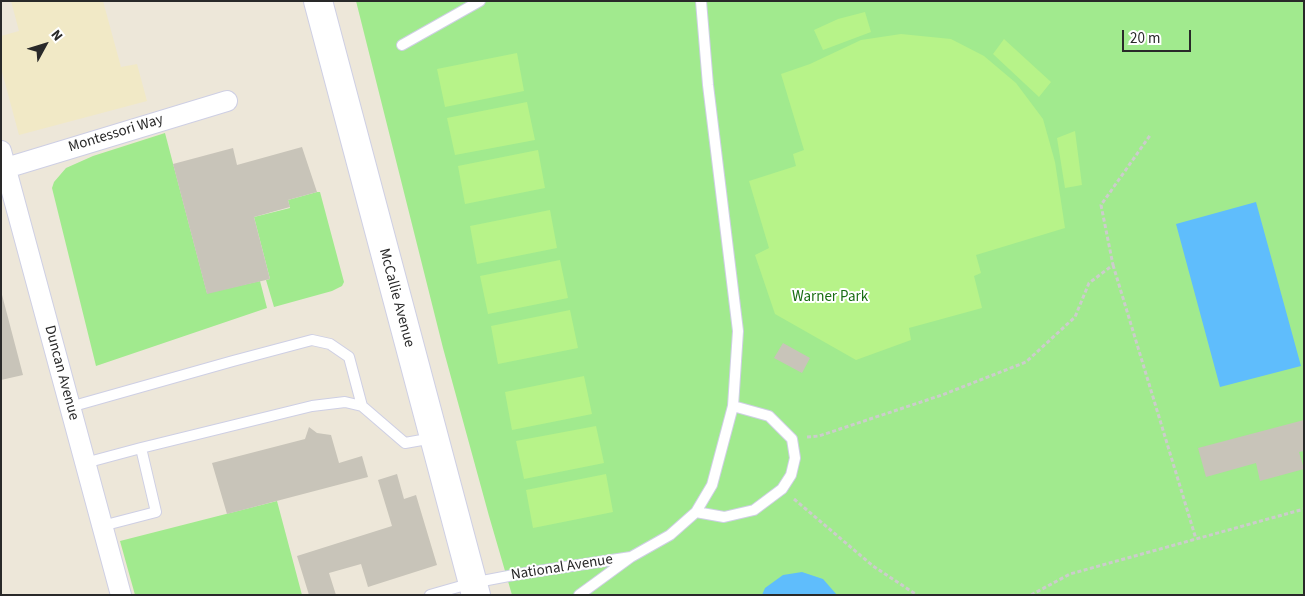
<!DOCTYPE html>
<html>
<head>
<meta charset="utf-8">
<style>
  body { margin:0 }
  #map { position:relative; width:1305px; height:596px; overflow:hidden; background:#ede7d9; font-family:"Source Sans 3",sans-serif }
  canvas { display:block }
  .frame { position:absolute; inset:0; border:2px solid #292929; pointer-events:none }
  .north { position:absolute; left:20px; top:20px; width:50px; height:50px; -webkit-text-stroke:4px #fff; paint-order:stroke; rotate:51deg; font-size:14px; font-weight:700; line-height:20px; text-align:center; color:#292929 }
  .north::after { content:''; display:block; margin:auto; width:18px; height:22px; background:#292929; clip-path:polygon(50% 0,100% 100%,50% 72%,0 100%) }
  .scale { position:absolute; left:1122px; top:30px; width:69px; height:22px; box-sizing:border-box; border:2px solid #292929; border-top:0; padding-left:6px; font-size:15px; line-height:18px; white-space:nowrap; color:#292929; -webkit-text-stroke:4px #fff; paint-order:stroke }
</style>
</head>
<body>
<div id="map">
<canvas width="1305" height="596"></canvas>
<div class="frame"></div>
<div class="north">N</div>
<div class="scale">20 m</div>
</div>
<script>
const ctx = document.querySelector('canvas').getContext('2d');
ctx.lineJoin = 'round';
function fillPath(path, color) {
  ctx.fillStyle = color;
  ctx.fill(path, 'evenodd');
}
function shape(rows) {
  const path = new Path2D();
  for (const r of rows) {
    path.moveTo(r[0], r[1]);
    for (let i = 2; i < r.length; i += 2) path.lineTo(r[i], r[i + 1]);
  }
  return path;
}
function trace(path, color, width, dash) {
  ctx.strokeStyle = color;
  ctx.lineWidth = width;
  ctx.lineCap = dash ? 'butt' : 'round';
  ctx.setLineDash(dash || []);
  ctx.stroke(path);
}
function drawText(font, color, halo, rows, align = 'center') {
  ctx.font = font + ' "Source Sans 3",sans-serif';
  ctx.lineWidth = 4;
  ctx.setLineDash([]);
  ctx.textBaseline = 'middle';
  ctx.strokeStyle = halo;
  ctx.fillStyle = color;
  for (const [text, x, y, turn = 0] of rows) {
    ctx.save();
    ctx.translate(x, y);
    ctx.rotate((+turn || 0) * Math.PI / 180);
    ctx.textAlign = isNaN(turn) ? turn : align;
    if (halo) ctx.strokeText(text, 0, 0);
    ctx.fillText(text, 0, 0);
    ctx.restore();
  }
}
fillPath(shape([
  [11,1,103,1,121,67,137,64,147,101,19,135,1,68,1,36,19,31]
]), '#f1e9c6');
fillPath(shape([
  [356,1,1304,1,1304,595,512,595,489,516,443,348],
  [165,133,207,293,260,281,267,308,96,366,52,188,54,182,66,168,93,156],
  [317,192,320,192,344,282,342,286,332,291,274,307,266,280,270,279,254,217,290,208,288,200],
  [277,501,302,595,135,595,120,541]
]), '#a1ea8e');
fillPath(shape([
  [865,12,871,32,823,50,814,30,838,19],
  [901,34,951,39,984,56,1016,83,1043,119,1055,162,1065,228,976,255,981,273,974,276,982,308,909,328,911,340,856,360,775,314,755,255,769,248,749,181,796,166,793,154,804,150,781,74,810,64,861,40],
  [1004,39,1051,82,1039,97,993,54],
  [517,53,524,91,445,107,437,69],
  [527,102,535,140,455,155,447,118],
  [1075,131,1082,185,1065,188,1057,138],
  [538,150,545,188,465,204,458,166],
  [550,210,557,248,477,264,470,226],
  [560,260,568,298,488,314,480,276],
  [570,310,578,348,498,364,491,326],
  [584,376,592,414,512,430,505,392],
  [596,426,604,463,524,479,516,441],
  [606,474,613,512,533,528,526,490]
]), '#b7f389');
fillPath(shape([
  [1256,202,1301,366,1220,387,1176,224],
  [802,572,823,579,837,595,762,595,765,588,783,575]
]), '#5fbdfc');
fillPath(shape([
  [302,147,317,192,288,200,290,207,254,217,270,279,207,294,173,164,233,148,237,165],
  [1,291,23,375,1,380],
  [783,343,810,358,802,373,774,358],
  [1304,420,1304,451,1299,452,1304,469,1260,481,1256,463,1206,477,1198,448],
  [309,427,317,433,331,435,339,463,362,456,368,477,227,514,212,463,305,439],
  [397,474,404,499,416,495,437,565,368,587,361,564,329,573,336,595,309,595,297,556,392,526,378,480]
]), '#c8c4b9');
const lane = shape([
  [402,45,480,1],
  [70,407,233,361,312,340,330,344,349,357,362,406],
  [141,448,312,406,345,402,362,406,405,443,433,438],
  [85,463,141,448,156,512,102,526],
  [696,512,724,517,754,510,782,489,791,475,795,458,792,439,769,416,733,406],
  [631,557,670,535,696,512,712,485,733,406,738,331,708,85,701,1],
  [430,595,472,583,519,574,631,557,579,595]
]);
const street = shape([
  [1,151,121,595],
  [6,168,227,101]
]);
const secondary = shape([
  [318,1,476,595]
]);
trace(lane, '#cecfe4', 12);
trace(street, '#cecfe4', 22);
trace(secondary, '#cecfe4', 30);
trace(shape([
  [1113,265,1196,539],
  [807,437,819,436,942,395,1026,362,1075,317,1089,283,1113,265,1101,205,1151,134],
  [794,499,873,566,917,595],
  [1031,595,1070,574,1304,509]
]), '#ccc', 3, [4, 2.5]);
trace(lane, '#fff', 10);
trace(street, '#fff', 20);
trace(secondary, '#fff', 28);
drawText('15px', '#292929', '#fff', [
  ["Montessori Way",116,134,-17],
  ["McCallie Avenue",396,298,75],
  ["Duncan Avenue",61,373,75],
  ["National Avenue",562,568,-9]
]);
drawText('15px', '#186d12', '#fff', [
  ["Warner Park",830,298]
]);
</script>
</body>
</html>
